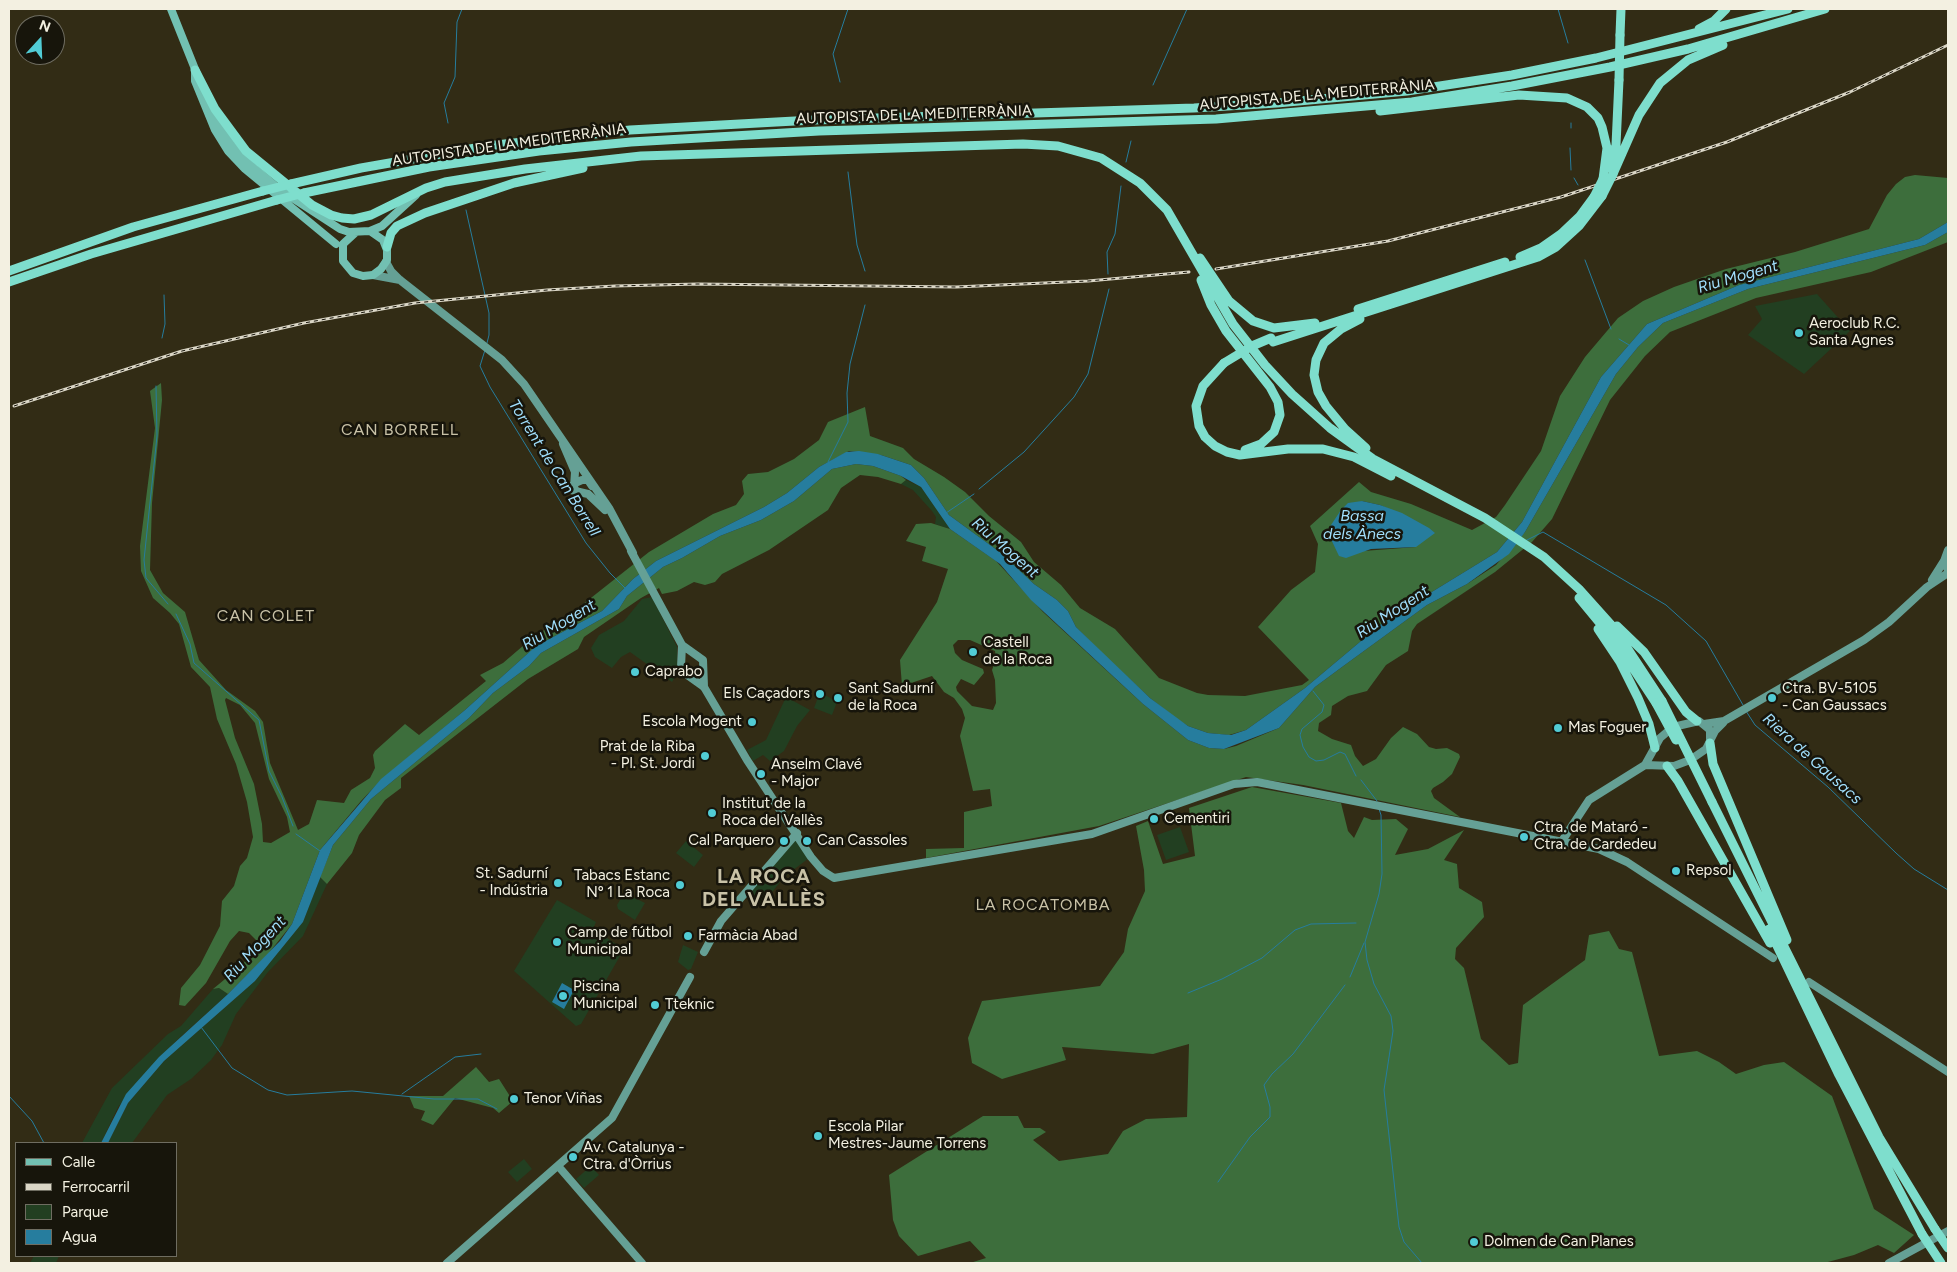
<!DOCTYPE html>
<html>
<head>
<meta charset="utf-8">
<style>
  body { margin:0 }
  #map { position:relative; width:1957px; height:1272px; overflow:hidden; background:#322c15; font-family:Figtree,sans-serif }
  canvas { display:block }
  .frame { position:absolute; inset:0; border:10px solid #f3f0e1; pointer-events:none }
  .legend { position:absolute; left:15px; top:1142px; width:162px; height:115px; box-sizing:border-box; background:#17150b; border:1px solid #6f6d61; margin:0; padding:6px 9px; list-style:none; font-size:15px; color:#f3f0e1 }
  .legend li { display:flex; align-items:center; gap:10px; height:25px }
  .legend b { width:25px; border:1px solid #6f6d61 }
  .north { position:absolute; left:15px; top:15px; width:50px; height:50px; box-sizing:border-box; background:#17150b; border:1px solid #6f6d61; border-radius:50%; rotate:20deg; font-size:14px; font-weight:700; line-height:20px; text-align:center; color:#f3f0e1 }
  .north::after { content:''; display:block; margin:auto; width:18px; height:22px; background:#51ccd5; clip-path:polygon(50% 0,100% 100%,50% 72%,0 100%) }
</style>
</head>
<body>
<div id="map">
<canvas width="1957" height="1272"></canvas>
<div class="frame"></div>
<ul class="legend">
<li><b style="height:6px;background:#72c0b2"></b>Calle</li>
<li><b style="height:6px;background:#dad6c6"></b>Ferrocarril</li>
<li><b style="height:14px;background:#223f21"></b>Parque</li>
<li><b style="height:14px;background:#267d9e"></b>Agua</li>
</ul>
<div class="north">N</div>
</div>
<script>
const ctx = document.querySelector('canvas').getContext('2d');
ctx.lineJoin = 'round';
function fillPath(path, color) {
  ctx.fillStyle = color;
  ctx.fill(path, 'evenodd');
}
function shape(rows) {
  const path = new Path2D();
  for (const r of rows) {
    path.moveTo(r[0], r[1]);
    for (let i = 2; i < r.length; i += 2) path.lineTo(r[i], r[i + 1]);
  }
  return path;
}
function trace(path, color, width, dash) {
  ctx.strokeStyle = color;
  ctx.lineWidth = width;
  ctx.lineCap = dash ? 'butt' : 'round';
  ctx.setLineDash(dash || []);
  ctx.stroke(path);
}
function drawText(font, color, halo, rows, align = 'center') {
  ctx.font = font + ' Figtree,sans-serif';
  ctx.lineWidth = 5;
  ctx.setLineDash([]);
  ctx.textBaseline = 'middle';
  ctx.strokeStyle = halo;
  ctx.fillStyle = color;
  for (const [text, x, y, turn = 0] of rows) {
    ctx.save();
    ctx.translate(x, y);
    ctx.rotate((+turn || 0) * Math.PI / 180);
    ctx.textAlign = isNaN(turn) ? turn : align;
    if (halo) ctx.strokeText(text, 0, 0);
    ctx.fillText(text, 0, 0);
    ctx.restore();
  }
}
fillPath(shape([
  [1817,294,1850,331,1804,374,1748,335,1762,319,1755,306],
  [906,480,921,487,950,529,935,524,936,517,932,511,913,490,901,484],
  [652,597,677,647,677,674,672,682,630,652,621,657,612,668,595,657,591,648,599,635,624,621,642,599],
  [820,692,837,702,832,715,814,708],
  [786,697,810,710,797,726,784,751,770,761,763,755,753,761,747,750,766,740],
  [1180,827,1189,852,1166,860,1157,835],
  [796,840,809,858,784,877,762,905,747,891,782,850],
  [686,841,703,855,694,867,676,853],
  [320,877,327,884,303,936,268,972,236,1014,222,1045,211,1060,191,1079,167,1095,132,1143,108,1143,128,1103,164,1061,255,981,303,922],
  [623,895,629,895,645,903,635,920,618,909,617,905],
  [557,900,596,922,593,929,624,949,581,1024,576,1026,514,971],
  [683,945,698,952,691,969,688,970,678,962],
  [219,988,228,994,176,1041,118,1107,101,1143,82,1143,112,1088,168,1034,181,1026,213,989],
  [524,1159,532,1169,517,1182,508,1172],
  [591,1166,599,1175,584,1188,576,1179],
  [34,1256,59,1256,56,1263,30,1263]
]), '#223f21');
fillPath(shape([
  [1915,175,1948,178,1948,222,1919,239,1739,285,1647,324,1601,377,1522,522,1497,552,1386,620,1305,688,1246,730,1229,735,1208,733,1188,726,1177,719,1150,698,1105,656,1076,627,1068,611,1057,600,1034,584,1001,553,949,515,924,478,911,465,881,455,849,451,819,467,787,493,764,507,656,561,633,579,602,611,536,646,465,710,381,780,361,801,320,850,292,924,268,954,228,994,219,988,213,989,242,965,257,946,257,941,249,933,239,931,230,941,206,983,185,1006,179,1005,181,988,200,965,220,926,222,901,234,886,240,866,247,858,253,837,247,802,236,764,217,719,210,687,191,667,179,624,170,613,153,598,141,571,140,546,155,428,150,391,161,383,162,400,152,503,150,570,163,593,185,612,199,660,226,690,255,711,263,722,270,763,298,830,309,824,317,800,344,803,351,790,370,778,375,768,373,755,375,751,405,724,419,735,486,681,480,675,503,663,538,633,558,624,649,552,713,514,736,505,744,494,742,481,748,474,768,472,794,459,819,440,828,422,865,407,870,436,903,448,914,459,944,477,965,492,989,516,1021,542,1034,562,1061,585,1080,608,1115,629,1159,678,1197,693,1208,695,1245,696,1302,685,1309,680,1258,627,1291,590,1315,572,1318,544,1310,526,1359,482,1371,492,1411,504,1472,530,1496,517,1505,505,1541,451,1560,396,1585,357,1618,318,1643,301,1674,287,1726,269,1795,252,1869,229,1887,195,1896,184,1905,177],
  [1362,501,1380,505,1415,521,1416,547,1363,551,1336,548,1327,532,1334,522],
  [226,698,240,705,255,723,269,779,287,817,290,832,271,843,263,842,262,824,254,784,235,738,225,700],
  [1948,232,1948,242,1871,272,1756,298,1670,332,1645,356,1610,400,1552,519,1532,542,1495,572,1417,624,1412,631,1408,651,1386,665,1367,691,1348,696,1332,706,1331,715,1319,723,1318,731,1332,739,1351,745,1355,756,1363,766,1376,759,1391,738,1403,727,1417,734,1429,747,1436,749,1447,748,1459,754,1460,757,1452,774,1443,782,1433,788,1431,791,1434,798,1460,817,1303,785,1246,777,1099,826,926,858,926,849,964,848,964,812,992,806,990,789,973,791,960,736,965,718,962,709,954,698,944,692,932,676,902,686,900,660,937,602,948,569,922,561,926,547,906,541,916,524,931,523,950,529,996,561,1043,612,1143,704,1188,740,1209,748,1224,749,1236,746,1279,728,1315,687,1342,667,1427,605,1467,584,1496,565,1525,532,1616,374,1638,347,1663,323,1748,289,1925,245],
  [958,640,970,640,995,651,996,659,992,670,995,680,996,703,993,710,972,706,957,691,956,687,961,679,974,685,984,673,983,669,962,660,955,653,953,645],
  [856,464,873,466,901,476,906,480,901,484,878,477,860,475,841,488,828,510,769,550,722,574,715,582,705,585,694,582,677,591,662,594,659,588,641,598,584,637,578,649,528,679,401,778,401,788,385,800,359,835,352,853,327,884,320,877,333,845,371,799,469,718,493,693,529,666,541,653,619,609,627,596,663,567,682,558,720,536,761,520,794,501,832,469],
  [1252,787,1341,803,1348,831,1354,838,1364,817,1372,820,1396,819,1408,829,1395,855,1428,849,1464,830,1444,860,1457,864,1459,888,1482,902,1484,917,1456,948,1455,959,1464,968,1481,1039,1509,1065,1518,1063,1523,1005,1585,960,1589,935,1609,931,1619,949,1632,952,1659,1056,1697,1051,1719,1062,1736,1074,1764,1065,1784,1062,1832,1096,1874,1209,1914,1235,1894,1253,1878,1245,1854,1255,1824,1263,970,1263,986,1258,970,1241,918,1256,899,1236,893,1220,889,1175,983,1116,1018,1116,1024,1128,1040,1128,1046,1132,1033,1140,1059,1161,1108,1154,1123,1131,1146,1119,1187,1117,1189,1044,1153,1054,1062,1047,1066,1060,1002,1079,972,1063,968,1038,982,1001,1100,986,1124,952,1128,929,1145,891,1144,870,1136,826,1148,821,1163,864,1195,856,1189,808],
  [476,1067,489,1082,499,1079,513,1101,499,1113,493,1108,455,1098,433,1125,421,1120,425,1111,414,1108,409,1096,443,1096]
]), '#3d6e3c');
fillPath(shape([
  [1948,222,1948,232,1925,245,1748,289,1663,323,1638,347,1616,374,1525,532,1509,554,1467,584,1427,605,1342,667,1315,687,1279,728,1224,749,1209,748,1188,740,1143,704,1031,600,1000,564,950,529,921,487,901,476,873,466,856,464,832,469,794,501,761,520,720,536,682,558,663,567,627,596,619,609,541,653,529,666,493,693,469,718,371,799,333,845,303,922,255,981,164,1061,128,1103,108,1143,101,1143,126,1094,159,1057,228,994,280,941,292,924,320,850,381,779,465,710,536,646,602,611,633,579,656,561,764,507,787,493,819,467,846,452,859,451,878,454,911,465,924,478,949,515,1001,553,1034,584,1057,600,1068,611,1076,627,1150,698,1188,726,1208,733,1231,735,1246,730,1305,688,1386,620,1497,552,1522,522,1601,377,1647,324,1739,285,1919,239],
  [1362,501,1380,505,1402,513,1429,528,1435,533,1416,547,1371,549,1346,558,1339,556,1327,531,1341,510,1348,503],
  [562,983,574,990,564,1009,552,1002]
]), '#267d9e');
trace(shape([
  [1558,9,1568,43],
  [840,82,833,54,848,9],
  [1153,85,1187,9],
  [448,123,444,103,455,77,457,22,462,9],
  [1571,123,1571,128],
  [1570,148,1571,170],
  [1126,162,1131,141],
  [848,172,857,245,865,271],
  [1574,178,1578,185],
  [466,210,489,313,489,335,487,343],
  [1585,260,1611,329],
  [1108,274,1107,252,1115,234,1121,186],
  [162,338,165,324,164,295],
  [1619,339,1629,345],
  [485,350,480,366,490,387,586,543,610,573,626,589],
  [156,386,157,436,144,560,146,578,168,604],
  [828,462,848,422,847,393,850,364,865,305],
  [979,489,1024,452,1074,397,1088,374,1109,289],
  [946,513,974,494],
  [1525,541,1543,532,1666,605,1706,641,1743,705],
  [176,614,190,644,194,663,259,720,269,771,282,797,293,826],
  [1313,691,1324,705,1322,712,1302,729,1300,735,1303,747,1309,757,1316,761,1324,760,1340,752,1345,754,1356,776],
  [1746,711,1755,725,1828,787,1896,853,1914,869,1948,890],
  [1361,780,1377,801],
  [1379,809,1381,815,1382,874,1379,894,1365,942,1367,960,1374,984,1391,1016,1393,1031,1384,1090,1399,1227,1404,1242,1422,1263],
  [296,834,320,851],
  [1350,977,1364,943],
  [1188,993,1222,979,1262,958,1295,930,1311,924,1356,923],
  [201,1027,232,1068,268,1090,287,1095,352,1091,434,1099,478,1099,497,1109],
  [402,1094,455,1057,481,1054],
  [9,1096,32,1121,44,1143],
  [1218,1182,1250,1137,1270,1117,1270,1107,1264,1085,1272,1074,1293,1054,1345,985]
]), '#267d9e', 1);
trace(shape([
  [386,262,391,271,400,280,502,360,524,384,609,508,633,553],
  [373,275,400,280],
  [563,444,575,472,574,487,576,491],
  [567,490,575,483,582,480,588,480,592,486],
  [571,490,588,494,605,510],
  [1948,550,1944,561,1948,570],
  [631,551,682,645,703,660,704,687],
  [1932,580,1944,561],
  [682,645,681,667,683,672,704,687,747,760,811,857,823,871,834,878,1092,834,1234,784,1257,782,1599,849,1627,862,1773,958],
  [1704,724,1724,721,1864,640,1889,622,1927,587,1948,573],
  [1645,765,1674,766,1690,760,1706,749,1715,731,1723,723],
  [1562,841,1589,800,1645,765,1660,738,1673,727,1699,721,1710,730,1710,740],
  [704,952,721,921,797,833],
  [1809,982,1948,1072],
  [559,1167,642,1263],
  [447,1263,612,1118,690,977],
  [1889,1263,1948,1231]
]), '#65a095', 8);
trace(shape([
  [171,9,197,74],
  [195,71,195,81,215,130,228,151,245,169,336,244],
  [211,108,231,144,252,166,280,190,340,229,349,232,370,231,383,240,387,250,387,260,381,269,373,275,363,276,353,273,343,261,343,244,356,232],
  [370,231,382,226,416,195]
]), '#72c0b2', 8);
trace(shape([
  [1699,29,1714,21,1726,9],
  [1620,35,1621,9],
  [195,70,215,109,246,151,312,205,331,215,342,218,354,219,371,215,426,188,445,182,525,169,641,156,1023,144,1058,146,1101,158,1140,183,1167,210,1233,324,1265,365,1292,394,1330,428,1373,459,1485,518,1544,557,1579,589,1614,628,1662,701],
  [1380,111,1519,95,1567,98,1587,107,1598,118,1602,127,1607,148,1603,179],
  [1609,168,1616,145,1619,80],
  [1613,174,1639,115,1660,83,1688,60,1723,45],
  [291,184,361,168,487,146,630,130,813,120,1194,108,1277,103,1407,91,1512,75,1596,58,1788,9],
  [304,193,429,167,539,151,631,142,819,131,1216,119,1412,102,1512,86,1610,67,1688,49,1825,9],
  [387,247,391,233,397,226,425,213,514,183,583,168],
  [1520,257,1541,248,1561,234,1580,216,1594,197],
  [1200,258,1229,301,1253,321,1274,328,1315,323],
  [9,271,133,227,263,191],
  [1201,280,1211,305,1226,331,1270,387,1278,402,1280,415,1274,432,1261,444,1245,450],
  [9,282,91,254,277,200],
  [1358,309,1505,262],
  [1360,319,1341,329,1324,343,1316,360,1314,375,1318,392,1326,406,1345,429,1366,448],
  [1273,342,1538,257,1556,247,1579,226,1602,196],
  [1224,363,1203,386,1196,406,1199,426,1205,437,1215,446,1227,452,1240,455,1288,449,1323,449,1354,457,1391,476],
  [1579,598,1617,644,1656,703],
  [1617,626,1644,652,1686,712,1697,721],
  [1598,629,1620,662,1638,698,1649,724,1655,748],
  [1710,743,1713,764,1787,940],
  [1667,766,1678,781,1770,943],
  [1712,802,1879,1137,1935,1229],
  [1769,929,1839,1075,1922,1234]
]), '#7edecd', 9);
const rail = shape([
  [1216,269,1388,241,1561,197,1727,142,1850,92,1948,45],
  [14,406,182,351,304,323,415,303,547,290,615,286,698,284,956,287,1088,281,1189,272]
]);
trace(rail, '#dad6c6', 3);
trace(rail, '#17150b', 1, [4]);
trace(shape([
  [1619,80,1620,35],
  [263,191,291,184],
  [1602,196,1613,174],
  [1594,197,1603,179],
  [277,200,304,193],
  [1224,363,1252,346,1271,338],
  [1662,701,1712,802],
  [1656,703,1676,740],
  [1935,1229,1948,1248],
  [1922,1234,1941,1263]
]), '#7edecd', 9);
for (const [x, y, r, color] of [
  [1799,333,5,"#51ccd5"],
  [973,652,5,"#51ccd5"],
  [635,672,5,"#51ccd5"],
  [820,694,5,"#51ccd5"],
  [838,698,5,"#51ccd5"],
  [1772,698,5,"#51ccd5"],
  [752,722,5,"#51ccd5"],
  [1558,728,5,"#51ccd5"],
  [705,756,5,"#51ccd5"],
  [761,774,5,"#51ccd5"],
  [712,813,5,"#51ccd5"],
  [1154,819,5,"#51ccd5"],
  [1524,837,5,"#51ccd5"],
  [784,841,5,"#51ccd5"],
  [807,841,5,"#51ccd5"],
  [1676,871,5,"#51ccd5"],
  [558,883,5,"#51ccd5"],
  [680,885,5,"#51ccd5"],
  [688,936,5,"#51ccd5"],
  [557,942,5,"#51ccd5"],
  [563,996,5,"#51ccd5"],
  [655,1005,5,"#51ccd5"],
  [514,1099,5,"#51ccd5"],
  [818,1136,5,"#51ccd5"],
  [573,1157,5,"#51ccd5"],
  [1474,1242,5,"#51ccd5"]
]) {
  const dot = new Path2D();
  dot.arc(x, y, r, 0, 2 * Math.PI);
  ctx.fillStyle = color;
  ctx.fill(dot);
  trace(dot, '#17150b', 2);
}
drawText('15px', '#f3f0e1', '#17150b', [
  ["AUTOPISTA DE LA MEDITERRÀNIA",1317,95,-5],
  ["AUTOPISTA DE LA MEDITERRÀNIA",914,115,-2],
  ["AUTOPISTA DE LA MEDITERRÀNIA",509,145,-8]
]);
drawText('15px', '#f3f0e1', '#17150b', [
  ["Aeroclub R.C.",1809,324],
  ["Santa Agnes",1809,341],
  ["Castell",983,643],
  ["de la Roca",983,660],
  ["Caprabo",645,672],
  ["Sant Sadurní",848,689],
  ["de la Roca",848,706],
  ["Ctra. BV-5105",1782,689],
  ["- Can Gaussacs",1782,706],
  ["Els Caçadors",810,694,"right"],
  ["Escola Mogent",742,722,"right"],
  ["Mas Foguer",1568,728],
  ["Prat de la Riba",695,747,"right"],
  ["- Pl. St. Jordi",695,764,"right"],
  ["Anselm Clavé",771,765],
  ["- Major",771,782],
  ["Institut de la",722,804],
  ["Roca del Vallès",722,821],
  ["Cementiri",1164,819],
  ["Ctra. de Mataró -",1534,828],
  ["Ctra. de Cardedeu",1534,845],
  ["Cal Parquero",774,841,"right"],
  ["Can Cassoles",817,841],
  ["Repsol",1686,871],
  ["St. Sadurní",548,874,"right"],
  ["- Indústria",548,891,"right"],
  ["Tabacs Estanc",670,876,"right"],
  ["Nº 1 La Roca",670,893,"right"],
  ["Camp de fútbol",567,933],
  ["Municipal",567,950],
  ["Farmàcia Abad",698,936],
  ["Piscina",573,987],
  ["Municipal",573,1004],
  ["Tteknic",665,1005],
  ["Tenor Viñas",524,1099],
  ["Escola Pilar",828,1127],
  ["Mestres-Jaume Torrens",828,1144],
  ["Av. Catalunya -",583,1148],
  ["Ctra. d'Òrrius",583,1165],
  ["Dolmen de Can Planes",1484,1242]
], 'left');
drawText('italic 16px', '#a0defb', '#17150b', [
  ["Riu Mogent",1738,277,-16],
  ["Torrent de Can Borrell",554,468,58],
  ["Bassa",1362,516],
  ["dels Ànecs",1362,534],
  ["Riu Mogent",1005,548,41],
  ["Riu Mogent",1393,612,-33],
  ["Riu Mogent",559,625,-31],
  ["Riera de Gausacs",1812,759,42],
  ["Riu Mogent",255,949,-47]
]);
ctx.letterSpacing = '1px';
drawText('16px', '#c9c2a7', '#17150b', [
  ["CAN BORRELL",400,430],
  ["CAN COLET",266,616],
  ["LA ROCATOMBA",1043,905]
]);
ctx.letterSpacing = '0px';
ctx.letterSpacing = '1px';
drawText('bold 20px', '#c9c2a7', '#17150b', [
  ["LA ROCA",764,877],
  ["DEL VALLÈS",764,900]
]);
ctx.letterSpacing = '0px';
</script>
</body>
</html>
